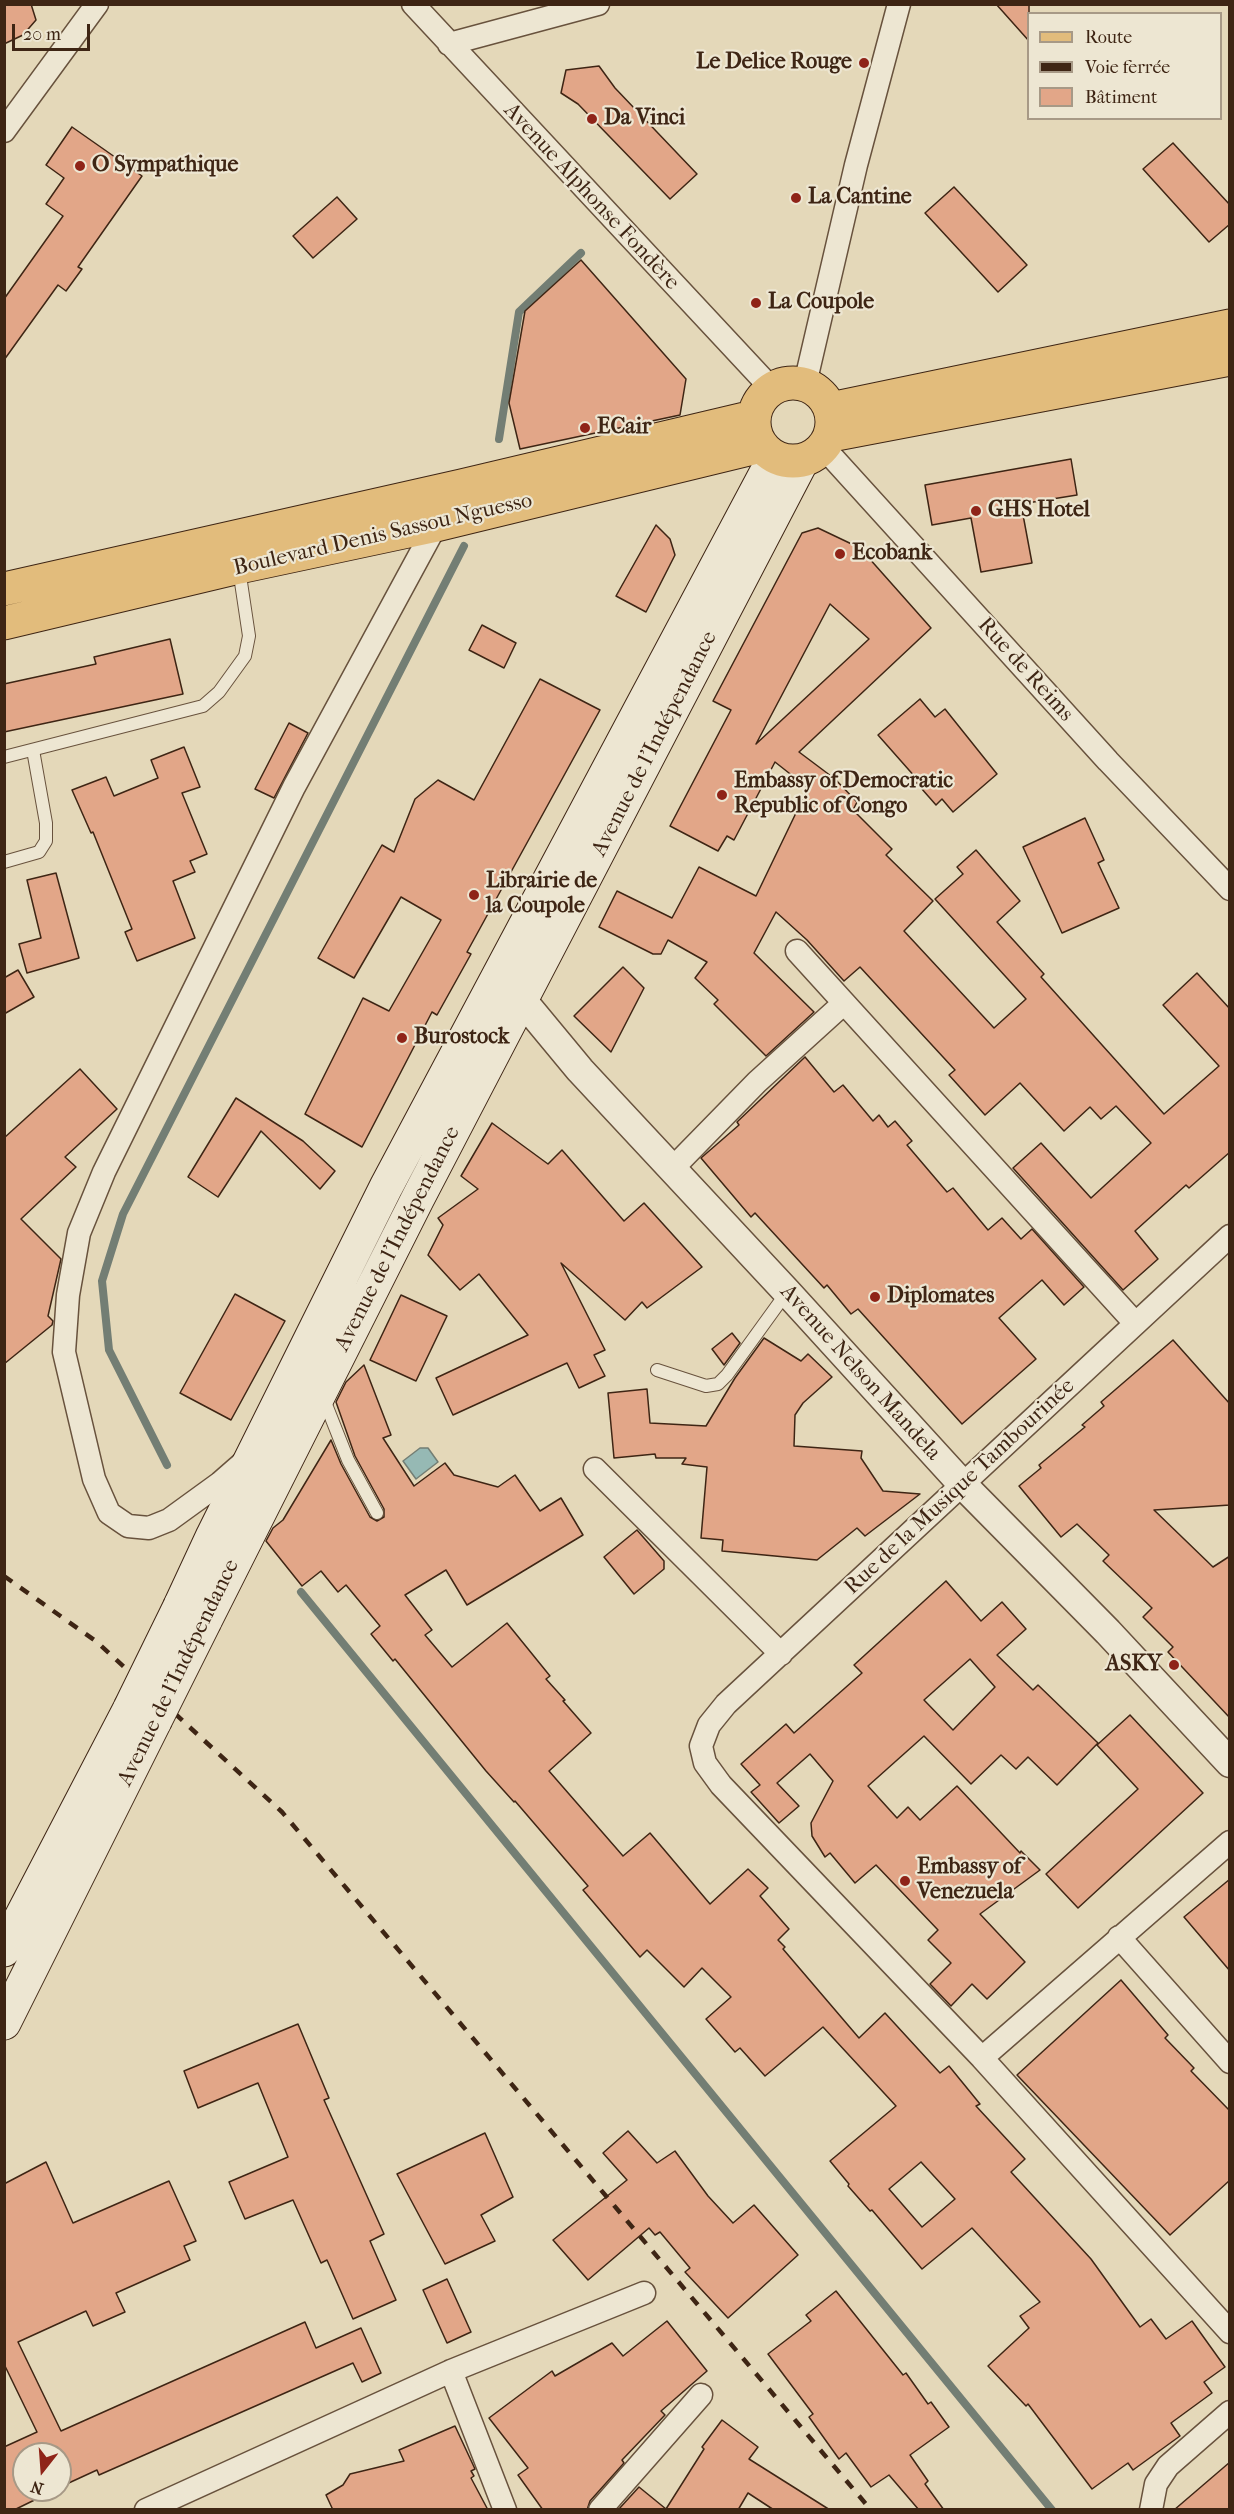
<!DOCTYPE html>
<html>
<head>
<meta charset="utf-8">
<style>
  body { margin:0 }
  #map { position:relative; width:1234px; height:2514px; overflow:hidden; background:#e4d8b9; font-family:"IM FELL French Canon",serif }
  canvas { display:block }
  .frame { position:absolute; inset:0; border:6px solid #3e2514; pointer-events:none }
  .legend { position:absolute; left:1027px; top:12px; width:195px; height:108px; box-sizing:border-box; background:#ede6d2; border:2px solid #a79986; margin:0; padding:8px 10px; list-style:none; font-size:18px; color:#3e2514 }
  .legend li { display:flex; align-items:center; gap:12px; height:30px }
  .legend b { width:30px; border:2px solid #a79986 }
  .north { position:absolute; left:12px; top:2442px; width:60px; height:60px; box-sizing:border-box; background:#ede6d2; border:2px solid #a79986; border-radius:50%; rotate:197deg; font-size:16px; font-weight:700; line-height:24px; text-align:center; color:#3e2514 }
  .north::after { content:''; display:block; margin:auto; width:21px; height:27px; background:#8f2418; clip-path:polygon(50% 0,100% 100%,50% 72%,0 100%) }
  .scale { position:absolute; left:12px; top:24px; width:78px; height:27px; box-sizing:border-box; border:3px solid #3e2514; border-top:0; padding-left:8px; font-size:18px; line-height:21px; white-space:nowrap; color:#3e2514; -webkit-text-stroke:4px #ede6d2; paint-order:stroke }
</style>
</head>
<body>
<div id="map">
<canvas width="1234" height="2514"></canvas>
<div class="frame"></div>
<ul class="legend">
<li><b style="height:8px;background:#e2bc7c"></b>Route</li>
<li><b style="height:8px;background:#3e2514"></b>Voie ferrée</li>
<li><b style="height:16px;background:#e2a688"></b>Bâtiment</li>
</ul>
<div class="north">N</div>
<div class="scale">20 m</div>
</div>
<script>
const ctx = document.querySelector('canvas').getContext('2d');
ctx.lineJoin = 'round';
function fillPath(path, color) {
  ctx.fillStyle = color;
  ctx.fill(path, 'evenodd');
}
function shape(rows) {
  const path = new Path2D();
  for (const r of rows) {
    if (r.length === 3) {
      path.moveTo(r[0] + r[2], r[1]);
      path.arc(r[0], r[1], r[2], 0, 2 * Math.PI);
      continue;
    }
    path.moveTo(r[0], r[1]);
    for (let i = 2; i < r.length; i += 2) path.lineTo(r[i], r[i + 1]);
  }
  return path;
}
function trace(path, color, width, dash) {
  ctx.strokeStyle = color;
  ctx.lineWidth = width;
  ctx.lineCap = dash ? 'butt' : 'round';
  ctx.setLineDash(dash || []);
  ctx.stroke(path);
}
function drawText(font, color, halo, rows, align = 'center') {
  ctx.font = font + ' "IM FELL French Canon",serif';
  ctx.lineWidth = 4.5;
  ctx.setLineDash([]);
  ctx.textBaseline = 'middle';
  ctx.strokeStyle = halo;
  ctx.fillStyle = color;
  for (const [text, x, y, turn = 0] of rows) {
    ctx.save();
    ctx.translate(x, y);
    ctx.rotate((+turn || 0) * Math.PI / 180);
    ctx.textAlign = isNaN(turn) ? turn : align;
    if (halo) ctx.strokeText(text, 0, 0);
    ctx.fillText(text, 0, 0);
    ctx.restore();
  }
}
const water = shape([
  [420,1448,428,1448,438,1462,416,1479,403,1461,420,1448]
]);
fillPath(water, '#96b9b4');
trace(water, '#737e74', 1.5);
trace(shape([
  [499,439,519,312,581,253],
  [167,1465,109,1350,102,1281,123,1214,464,546],
  [301,1592,1052,2510]
]), '#737e74', 8);
const building = shape([
  [4,4,31,4,36,20,23,35,4,44,4,4],
  [996,4,1029,4,1029,41,996,4],
  [599,66,615,88,697,174,670,199,578,104,561,93,566,70,599,66],
  [72,127,142,176,78,267,82,269,66,291,58,285,4,360,4,299,63,216,46,204,64,178,46,165,72,127],
  [1173,143,1230,205,1230,224,1209,242,1143,169,1173,143],
  [954,187,1027,265,998,292,925,213,954,187],
  [337,197,357,219,313,258,293,236,337,197],
  [581,260,686,379,680,415,520,449,509,403,525,311,581,260],
  [1071,459,1077,495,1021,504,1032,563,981,572,971,518,932,525,925,485,1071,459],
  [656,525,670,539,675,555,646,612,616,596,656,525],
  [818,528,860,548,931,628,799,752,835,779,857,802,853,810,892,849,886,855,933,901,904,931,994,1028,1026,999,935,899,963,874,957,867,976,850,1020,901,997,922,1044,974,1041,977,1164,1114,1219,1066,1163,1005,1197,973,1230,1009,1230,1152,1189,1188,1186,1185,1135,1231,1158,1259,1123,1290,1013,1168,1041,1143,1091,1198,1151,1143,1116,1106,1101,1119,1090,1107,1064,1131,1020,1083,985,1115,949,1075,955,1070,860,967,844,981,807,940,776,912,754,953,814,1012,766,1056,714,1004,718,1000,695,978,707,962,668,940,661,954,653,954,599,927,617,891,672,918,699,867,756,896,808,788,775,762,734,840,727,836,718,851,670,826,731,710,713,701,802,533,818,528],
  [830,604,869,639,756,744,830,604],
  [482,625,516,643,504,668,469,650,482,625],
  [170,639,183,694,4,732,4,684,96,664,94,657,170,639],
  [540,679,600,710,467,952,471,954,437,1015,432,1012,362,1147,305,1114,363,998,389,1011,441,920,401,897,354,978,318,958,382,845,394,852,415,799,438,780,474,800,540,679],
  [920,699,935,717,945,709,997,774,953,812,942,799,936,805,914,780,916,778,878,735,920,699],
  [289,723,308,733,274,798,255,789,289,723],
  [184,747,200,787,182,793,207,854,190,861,195,872,173,881,195,938,137,961,125,932,132,929,93,832,91,833,72,790,106,777,114,796,158,778,151,760,184,747],
  [1085,818,1104,860,1098,863,1119,908,1062,933,1023,847,1085,818],
  [56,873,79,958,27,973,19,944,41,938,27,880,56,873],
  [623,967,644,988,611,1052,574,1016,623,967],
  [18,970,34,997,4,1014,4,978,18,970],
  [805,1057,834,1092,843,1085,873,1121,879,1115,888,1127,895,1121,912,1141,907,1145,947,1192,953,1188,988,1230,1002,1218,1021,1239,1032,1229,1084,1287,1064,1305,1042,1280,999,1318,1036,1359,962,1424,858,1309,851,1314,827,1285,824,1288,755,1213,751,1217,701,1158,739,1125,737,1122,805,1057],
  [80,1069,117,1109,65,1157,76,1167,21,1219,61,1259,48,1316,53,1321,52,1325,4,1364,4,1138,80,1069],
  [236,1098,303,1141,335,1171,320,1189,261,1131,218,1197,188,1177,236,1098],
  [492,1123,548,1164,562,1150,624,1221,644,1203,702,1267,647,1308,642,1302,625,1320,561,1263,605,1350,594,1355,605,1376,579,1388,567,1363,453,1415,436,1378,528,1335,479,1274,460,1290,428,1255,443,1225,438,1218,478,1189,461,1176,492,1123],
  [235,1294,285,1321,231,1420,180,1393,235,1294],
  [401,1295,447,1316,416,1381,370,1360,401,1295],
  [732,1333,740,1343,724,1365,712,1349,732,1333],
  [764,1338,801,1361,808,1354,832,1377,803,1403,795,1415,794,1446,862,1451,861,1458,883,1491,920,1494,865,1536,857,1528,817,1560,722,1551,723,1540,701,1538,707,1467,682,1464,686,1458,656,1458,655,1454,614,1458,608,1393,647,1389,650,1423,706,1426,735,1378,764,1338],
  [1173,1340,1230,1404,1230,1505,1154,1510,1213,1567,1230,1556,1230,1718,1168,1652,1173,1647,1143,1617,1152,1608,1103,1561,1109,1555,1077,1524,1061,1537,1019,1486,1041,1468,1039,1465,1085,1427,1082,1425,1104,1406,1101,1402,1173,1340],
  [364,1365,391,1435,383,1438,414,1486,445,1463,454,1475,498,1487,515,1475,540,1511,561,1498,583,1535,467,1605,446,1570,405,1595,432,1630,425,1635,452,1667,507,1623,550,1676,546,1679,565,1700,563,1701,591,1733,549,1771,623,1856,650,1833,710,1904,748,1869,768,1888,760,1896,789,1929,778,1940,785,1947,783,1949,859,2038,885,2013,940,2073,949,2066,980,2104,976,2106,1025,2159,1011,2172,1091,2259,1140,2327,1151,2319,1166,2339,1192,2321,1225,2367,1204,2382,1212,2393,1171,2423,1180,2436,1133,2470,1128,2463,1092,2489,1028,2404,1026,2406,988,2366,1029,2328,1020,2316,1040,2302,972,2228,922,2269,872,2210,870,2211,848,2186,849,2184,830,2161,896,2106,823,2027,765,2076,740,2048,735,2052,706,2019,731,1997,702,1968,684,1987,647,1950,640,1957,583,1890,588,1886,515,1801,514,1802,486,1771,395,1659,393,1661,371,1634,380,1626,346,1585,338,1592,321,1571,302,1586,266,1541,273,1528,283,1520,331,1440,341,1464,370,1517,377,1521,384,1517,384,1509,355,1456,336,1402,346,1382,364,1365],
  [921,2162,955,2199,922,2227,889,2189,921,2162],
  [637,1530,664,1561,664,1569,634,1594,604,1557,637,1530],
  [946,1581,981,1621,1002,1602,1026,1629,997,1655,1033,1690,1038,1685,1098,1743,1057,1785,1028,1757,1016,1769,1001,1755,971,1784,924,1736,868,1786,897,1818,908,1807,920,1820,957,1786,1020,1853,1021,1851,1040,1870,980,1914,1025,1962,987,1999,972,1984,951,2006,930,1984,951,1963,928,1940,938,1930,876,1865,855,1883,830,1853,825,1857,812,1836,811,1823,833,1781,810,1754,777,1783,799,1806,779,1823,751,1792,760,1785,741,1764,786,1724,794,1733,862,1673,854,1665,946,1581],
  [970,1659,995,1687,953,1730,924,1700,970,1659],
  [1130,1715,1203,1793,1078,1908,1046,1874,1138,1789,1097,1745,1130,1715],
  [1230,1879,1230,1971,1184,1917,1230,1879],
  [1121,1980,1168,2035,1165,2038,1194,2068,1191,2071,1230,2111,1230,2180,1170,2235,1017,2075,1121,1980],
  [298,2024,329,2098,324,2100,384,2234,370,2241,396,2300,353,2319,327,2260,321,2263,293,2200,245,2219,229,2182,288,2157,258,2083,198,2108,184,2071,298,2024],
  [628,2131,657,2163,675,2151,708,2196,733,2223,754,2205,798,2255,728,2318,685,2272,690,2268,660,2232,655,2235,649,2228,588,2280,553,2240,627,2180,603,2153,628,2131],
  [485,2133,513,2197,481,2215,495,2241,445,2264,397,2174,485,2133],
  [46,2162,73,2223,169,2181,196,2241,184,2246,190,2260,116,2293,125,2312,93,2326,86,2311,18,2342,61,2431,305,2322,316,2348,361,2328,381,2373,362,2382,353,2363,99,2475,97,2470,60,2487,60,2454,24,2454,24,2490,55,2490,14,2510,4,2510,4,2447,37,2432,4,2364,4,2184,46,2162],
  [447,2279,471,2332,447,2343,423,2290,447,2279],
  [836,2291,903,2375,906,2373,928,2404,931,2402,949,2427,910,2455,928,2481,925,2484,944,2510,919,2510,889,2475,871,2487,846,2453,839,2459,809,2417,813,2414,768,2354,811,2321,806,2315,836,2291],
  [667,2321,707,2371,661,2411,665,2415,622,2460,624,2463,590,2501,587,2510,543,2510,518,2475,528,2468,489,2418,552,2371,555,2376,612,2343,623,2356,667,2321],
  [722,2420,758,2447,749,2459,830,2510,774,2510,748,2493,738,2510,618,2510,639,2487,666,2509,704,2449,702,2447,722,2420],
  [455,2426,475,2469,471,2471,474,2476,471,2478,488,2510,333,2510,326,2495,343,2485,350,2474,404,2461,399,2450,455,2426],
  [1230,2462,1230,2510,1174,2510,1230,2462]
]);
fillPath(building, '#e2a688');
trace(building, '#3e2514', 1.5);
const service = shape([
  [4,757,203,706,219,692,245,656,249,636,239,569],
  [4,862,39,852,46,841,46,823,33,750],
  [657,1370,706,1386,718,1384,727,1375,787,1292],
  [323,1397,348,1460,377,1513]
]);
const minor = shape([
  [413,4,771,388],
  [449,44,598,4],
  [4,131,97,4],
  [805,384,856,165,899,4],
  [824,448,1108,761,1230,889],
  [797,951,1135,1323],
  [672,1169,757,1082,843,1004],
  [1230,1236,726,1704,709,1725,701,1746,705,1763,721,1785,982,2058,1230,2332],
  [244,1462,220,1483,169,1520,149,1528,128,1526,109,1513,94,1479,64,1352,68,1295,79,1233,104,1172,294,787,436,525],
  [595,1469,781,1654],
  [1119,1937,1230,2062],
  [982,2058,1230,1842],
  [451,2371,505,2510],
  [146,2510,451,2371,644,2293],
  [600,2510,701,2395],
  [1151,2510,1156,2484,1168,2466,1230,2412]
]);
const tertiary = shape([
  [506,985,522,1000,580,1070,787,1292,963,1485,1108,1632,1230,1763]
]);
const secondary = shape([
  [180,1606,213,1535,386,1187,774,458],
  [205,1621,418,1198,802,461],
  [4,1950,130,1708],
  [4,2023,155,1721]
]);
const primary = shape([
  [793,422,39],
  [831,409,1230,326],
  [831,435,1230,359],
  [4,589,461,486,753,417],
  [4,623,239,567,436,525,761,446]
]);
trace(service, '#68523d', 14);
trace(minor, '#68523d', 25);
trace(tertiary, '#68523d', 31);
trace(secondary, '#3e2514', 35);
trace(primary, '#3e2514', 35);
trace(service, '#ede6d2', 12);
trace(minor, '#ede6d2', 22);
trace(tertiary, '#ede6d2', 28);
trace(secondary, '#ede6d2', 33);
trace(primary, '#e2bc7c', 33);
trace(shape([
  [4,1576,97,1642,282,1812,871,2510]
]), '#3e2514', 4.5, [10, 10]);
const secondaryBridge = shape([
  [130,1708,180,1606],
  [155,1721,205,1621]
]);
trace(secondaryBridge, '#3e2514', 35, []);
trace(secondaryBridge, '#ede6d2', 33);
for (const [x, y, r, color] of [
  [864,63,6,"#8f2418"],
  [592,119,6,"#8f2418"],
  [80,166,6,"#8f2418"],
  [796,198,6,"#8f2418"],
  [756,303,6,"#8f2418"],
  [585,428,6,"#8f2418"],
  [976,511,6,"#8f2418"],
  [840,554,6,"#8f2418"],
  [722,795,6,"#8f2418"],
  [474,895,6,"#8f2418"],
  [402,1038,6,"#8f2418"],
  [875,1297,6,"#8f2418"],
  [1174,1665,6,"#8f2418"],
  [905,1881,6,"#8f2418"]
]) {
  const dot = new Path2D();
  dot.arc(x, y, r, 0, 2 * Math.PI);
  ctx.fillStyle = color;
  ctx.fill(dot);
  trace(dot, '#ede6d2', 2);
}
drawText('bold 22px', '#3e2514', '#ede6d2', [
  ["Le Delice Rouge",852,63,"right"],
  ["Da Vinci",604,119],
  ["O Sympathique",92,166],
  ["La Cantine",808,198],
  ["La Coupole",768,303],
  ["ECair",597,428],
  ["GHS Hotel",988,511],
  ["Ecobank",852,554],
  ["Embassy of Democratic",734,782],
  ["Republic of Congo",734,807],
  ["Librairie de",486,882],
  ["la Coupole",486,907],
  ["Burostock",414,1038],
  ["Diplomates",887,1297],
  ["ASKY",1162,1665,"right"],
  ["Embassy of",917,1868],
  ["Venezuela",917,1893]
], 'left');
drawText('22px', '#3e2514', '#ede6d2', [
  ["Avenue Alphonse Fondère",591,197,47],
  ["Boulevard Denis Sassou Nguesso",383,535,-13],
  ["Rue de Reims",1025,670,48],
  ["Avenue de l'Indépendance",655,744,-63],
  ["Avenue de l'Indépendance",398,1239,-63],
  ["Avenue Nelson Mandela",860,1373,48],
  ["Rue de la Musique Tambourinée",960,1487,-43],
  ["Avenue de l'Indépendance",179,1673,-64]
]);
</script>
</body>
</html>
